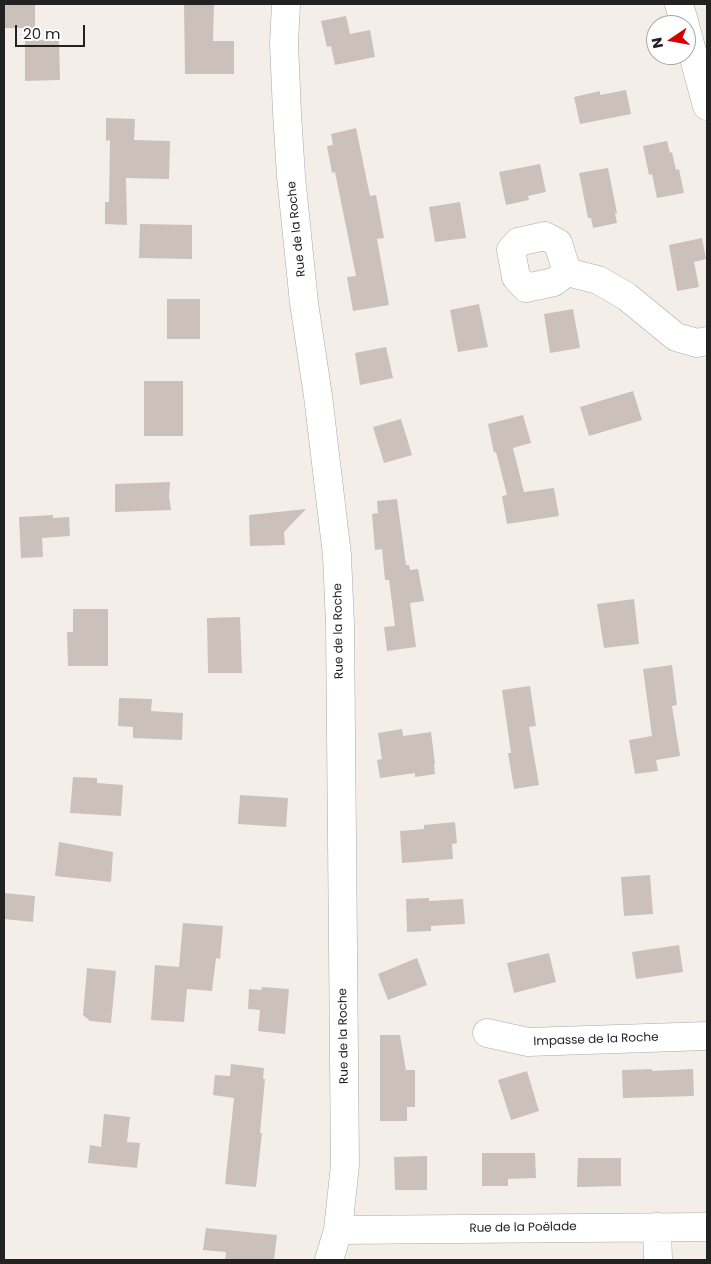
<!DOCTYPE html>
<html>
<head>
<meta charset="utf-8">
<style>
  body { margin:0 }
  #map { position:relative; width:711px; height:1264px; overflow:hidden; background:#f3efe8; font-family:Poppins,sans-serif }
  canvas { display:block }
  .frame { position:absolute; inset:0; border:5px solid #222; pointer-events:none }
  .north { position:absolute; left:646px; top:15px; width:50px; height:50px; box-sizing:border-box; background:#fff; border:1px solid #a7a7a7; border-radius:50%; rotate:258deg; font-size:14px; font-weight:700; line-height:20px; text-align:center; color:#222 }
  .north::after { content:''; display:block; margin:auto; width:18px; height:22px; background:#d30001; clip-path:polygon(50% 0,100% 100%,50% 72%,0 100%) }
  .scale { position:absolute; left:15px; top:25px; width:70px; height:22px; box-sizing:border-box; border:2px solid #222; border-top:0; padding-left:6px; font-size:15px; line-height:18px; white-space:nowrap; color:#222; -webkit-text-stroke:4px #fff; paint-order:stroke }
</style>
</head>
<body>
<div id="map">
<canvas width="711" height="1264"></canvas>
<div class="frame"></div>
<div class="north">N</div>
<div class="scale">20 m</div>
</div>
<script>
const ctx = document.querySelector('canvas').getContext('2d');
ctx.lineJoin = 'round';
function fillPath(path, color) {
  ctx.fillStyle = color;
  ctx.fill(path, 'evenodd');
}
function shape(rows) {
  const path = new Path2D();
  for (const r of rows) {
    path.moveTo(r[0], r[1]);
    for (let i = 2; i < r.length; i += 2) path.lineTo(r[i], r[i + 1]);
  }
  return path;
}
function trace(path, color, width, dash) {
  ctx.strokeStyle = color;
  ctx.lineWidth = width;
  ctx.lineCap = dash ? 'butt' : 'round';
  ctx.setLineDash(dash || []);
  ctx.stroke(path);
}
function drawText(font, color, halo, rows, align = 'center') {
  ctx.font = font + ' Poppins,sans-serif';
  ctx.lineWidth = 5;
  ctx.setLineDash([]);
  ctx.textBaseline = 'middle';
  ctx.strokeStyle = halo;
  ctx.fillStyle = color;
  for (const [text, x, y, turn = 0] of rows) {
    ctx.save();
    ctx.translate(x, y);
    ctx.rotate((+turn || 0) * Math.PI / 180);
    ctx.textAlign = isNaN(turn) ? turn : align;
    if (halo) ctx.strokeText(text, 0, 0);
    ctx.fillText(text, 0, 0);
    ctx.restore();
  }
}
fillPath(shape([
  [4,4,35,4,35,28,4,28],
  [184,4,214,4,213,41,234,41,234,74,185,74],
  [346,16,350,34,370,30,375,57,335,65,331,46,327,47,321,21],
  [25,40,59,40,60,80,25,81],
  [626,90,631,114,580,124,574,97,600,91,600,95],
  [106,118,135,119,134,140,170,141,169,179,126,178,127,225,105,224,105,202,109,202,110,140,106,141],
  [356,128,370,196,376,195,384,238,377,239,389,305,353,311,347,277,356,276,335,172,332,173,327,146,333,145,331,134],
  [667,141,670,153,672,152,676,170,679,169,684,193,657,198,652,174,649,175,643,146],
  [540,164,546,192,528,196,529,200,506,205,499,172],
  [608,168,617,213,615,213,617,223,593,228,591,218,588,218,579,173],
  [460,202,466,238,435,242,429,207],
  [140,224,192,225,192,259,139,258],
  [702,238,706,259,694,262,699,287,677,291,669,245],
  [167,299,200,299,200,339,167,339],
  [479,304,488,347,458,352,450,310],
  [573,309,580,348,550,353,544,314],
  [386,347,393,378,360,385,355,353],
  [144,381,183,381,183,436,144,436],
  [633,391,642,420,589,436,580,407],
  [523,415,531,443,513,448,524,492,554,488,559,516,507,524,502,496,507,495,496,452,494,453,488,424],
  [401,419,412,455,384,463,373,427],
  [170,482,169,496,171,510,115,512,115,484],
  [397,499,406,565,409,565,410,570,418,569,424,601,410,603,416,647,387,651,384,627,395,626,389,580,385,580,382,549,375,550,372,514,378,513,377,501],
  [306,509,284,532,285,545,250,546,249,515],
  [53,515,53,518,69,517,70,536,42,538,43,557,21,558,19,517],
  [634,599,639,644,604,648,597,604],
  [73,609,108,609,108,666,68,666,67,632,73,632],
  [240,617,242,673,208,673,207,618],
  [672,665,677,705,672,706,680,756,656,760,658,771,635,774,629,740,652,736,643,669],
  [530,686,536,726,529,727,539,785,514,789,508,753,511,753,502,690],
  [119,698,152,699,151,711,183,713,182,740,133,738,133,727,118,726],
  [402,729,403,736,431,732,435,764,434,765,435,774,415,777,415,773,380,778,377,760,382,759,378,733],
  [73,777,97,778,97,783,123,785,121,816,70,813],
  [240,795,288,798,286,827,238,824],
  [455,822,457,843,452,844,453,859,402,863,400,831,424,829,424,825],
  [59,842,113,852,111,882,55,876],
  [650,875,653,914,624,916,621,877],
  [4,893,35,896,33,922,4,919],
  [429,898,429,901,463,899,465,924,431,926,431,931,407,932,406,899],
  [183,923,223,926,220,959,216,958,212,991,187,989,184,1022,151,1020,155,965,179,967],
  [679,945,683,972,636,979,632,952],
  [549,953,556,982,514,993,507,963],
  [417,958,427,985,388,1000,378,974],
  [87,968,116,971,111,1023,90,1021,83,1015],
  [261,987,289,989,285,1034,258,1031,260,1010,248,1009,249,989,262,990],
  [380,1035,400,1035,406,1070,415,1070,415,1107,407,1107,407,1121,380,1121],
  [231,1064,264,1068,263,1079,265,1079,260,1133,262,1133,256,1187,225,1184,234,1098,213,1095,215,1075,230,1076],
  [652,1069,652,1071,693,1069,694,1096,623,1098,622,1070],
  [527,1071,539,1111,511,1120,498,1080],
  [104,1114,130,1117,127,1142,140,1143,137,1168,88,1163,90,1145,101,1147],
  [482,1153,535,1153,536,1178,508,1179,508,1186,482,1186],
  [427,1156,427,1190,395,1190,394,1157],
  [578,1158,621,1158,621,1186,577,1187],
  [206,1228,277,1235,274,1260,225,1260,226,1252,203,1250]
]), '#cbc1ba');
const minor = shape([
  [286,4,284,43,287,113,291,176,304,303,318,396,337,555,340,624,345,1165,338,1230,329,1260],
  [679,4,685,25],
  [686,29,707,106],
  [545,236,558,243,567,272,554,282,526,288,516,277,511,250,518,242,545,236],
  [567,272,598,280,626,296,676,337,697,343,707,341],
  [487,1033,528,1042,707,1036],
  [657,1227,658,1260],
  [338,1230,707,1227]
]);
trace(minor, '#a9a9a9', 29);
trace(minor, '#fff', 28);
drawText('12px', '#222', '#fff', [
  ["Rue de la Roche",297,229,-96],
  ["Rue de la Roche",339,631,-91],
  ["Rue de la Roche",344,1036,-91],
  ["Impasse de la Roche",596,1040,-2],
  ["Rue de la Poëlade",523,1228,-1]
]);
</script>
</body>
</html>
